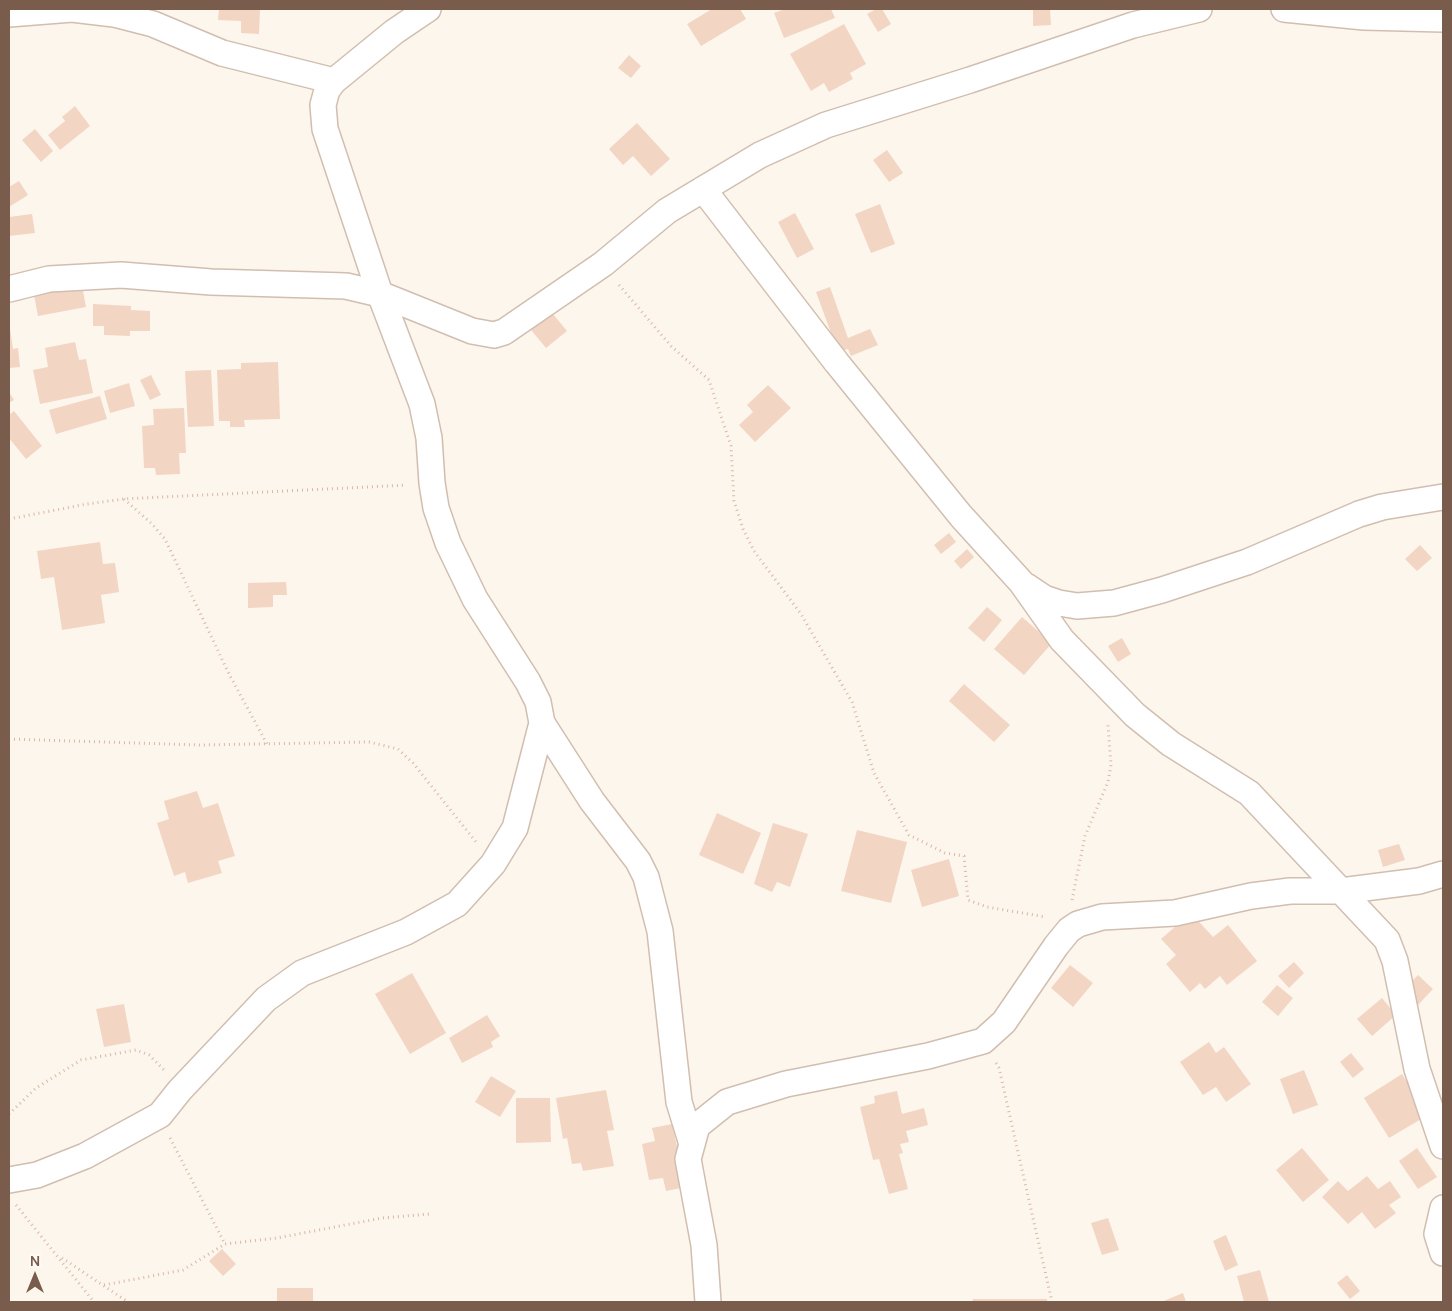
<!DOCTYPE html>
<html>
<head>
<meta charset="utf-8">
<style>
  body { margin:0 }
  #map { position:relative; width:1452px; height:1311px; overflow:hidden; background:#fdf6ec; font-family:Manrope,sans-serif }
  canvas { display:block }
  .frame { position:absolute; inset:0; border:10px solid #7a5c4d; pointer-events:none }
  .north { position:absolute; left:10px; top:1251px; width:50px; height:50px; -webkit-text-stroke:4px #fffaf3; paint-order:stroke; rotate:0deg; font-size:14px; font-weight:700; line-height:20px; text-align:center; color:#7a5c4d }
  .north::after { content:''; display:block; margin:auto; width:18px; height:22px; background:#7a5c4d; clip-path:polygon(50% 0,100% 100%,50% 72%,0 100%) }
</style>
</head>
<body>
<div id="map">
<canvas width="1452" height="1311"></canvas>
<div class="frame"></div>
<div class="north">N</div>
</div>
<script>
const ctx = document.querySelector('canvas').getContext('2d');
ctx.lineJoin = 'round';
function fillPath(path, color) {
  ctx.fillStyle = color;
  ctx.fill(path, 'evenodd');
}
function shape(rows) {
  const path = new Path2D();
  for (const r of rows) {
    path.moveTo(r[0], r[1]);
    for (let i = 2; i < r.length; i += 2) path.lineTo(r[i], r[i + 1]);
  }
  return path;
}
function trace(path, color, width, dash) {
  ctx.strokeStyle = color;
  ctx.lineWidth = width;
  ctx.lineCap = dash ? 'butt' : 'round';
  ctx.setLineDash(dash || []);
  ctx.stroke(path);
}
fillPath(shape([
  [219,9,260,9,259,34,241,33,241,21,218,20],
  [712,9,740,9,746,19,701,46,687,24],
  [785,9,831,9,835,18,784,38,774,13],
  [876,9,882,9,891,24,878,32,867,14],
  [1033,9,1050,9,1051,25,1033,26],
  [844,24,866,64,850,73,853,79,829,92,824,83,811,91,790,54],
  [629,55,641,66,631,78,618,68],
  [75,106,90,126,60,150,48,135,65,121,62,117],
  [637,123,670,159,651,176,633,156,623,165,609,149],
  [35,129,53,151,41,162,22,140],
  [887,150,903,173,889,182,873,160],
  [19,181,28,195,9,207,9,187],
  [880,204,895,244,871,253,855,214],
  [795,213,814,249,797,258,778,222],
  [32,214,35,233,9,236,9,217],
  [82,285,86,307,38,316,34,295],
  [830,287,848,338,870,329,878,345,851,356,848,349,838,352,816,292],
  [93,304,131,306,131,310,150,311,150,331,130,331,130,336,104,335,104,326,93,326],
  [553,314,567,331,546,348,527,325,539,315,543,321],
  [9,322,13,349,18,348,20,367,9,368],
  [75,342,79,360,86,359,93,393,40,404,33,370,48,367,45,348],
  [278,362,280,419,244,420,245,427,230,427,230,421,219,421,217,370,241,369,241,363],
  [211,370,214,426,188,427,185,371],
  [151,375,161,395,150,400,140,380],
  [129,383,135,406,110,413,104,391],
  [768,385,791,408,755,442,739,425,753,412,747,405],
  [9,392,14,400,9,403],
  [100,396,107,419,56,434,49,410],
  [184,408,186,453,179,453,180,474,156,475,155,468,144,468,142,426,154,425,153,409],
  [14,411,42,446,26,459,9,438,9,415],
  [949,533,956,542,941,554,934,545],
  [100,542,103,564,115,563,119,592,101,595,105,623,62,630,54,577,41,579,37,551],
  [1420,545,1432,558,1417,571,1405,559],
  [967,549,974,557,961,569,954,561],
  [286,582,287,595,273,595,273,607,248,608,248,583],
  [987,607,1002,620,984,642,968,628],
  [1022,617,1052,643,1024,675,994,649],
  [1122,638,1131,654,1118,662,1108,646],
  [964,684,1010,725,994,742,949,701],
  [197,791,203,808,218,803,235,856,218,861,222,873,188,883,185,872,174,876,157,823,169,819,164,801],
  [717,813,761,833,743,874,699,855],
  [773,823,808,834,790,887,777,882,772,892,754,884],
  [857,830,907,842,891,903,841,891],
  [1399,844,1405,860,1383,867,1378,850],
  [949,859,959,896,922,907,911,870],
  [1191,913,1213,937,1228,925,1257,961,1227,985,1220,976,1205,989,1200,983,1190,992,1166,964,1176,955,1161,939],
  [1294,962,1304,973,1289,988,1278,976],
  [1070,965,1093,983,1073,1007,1051,988],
  [412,973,446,1033,410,1054,375,994],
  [1418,975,1433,989,1418,1005,1403,990],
  [1277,985,1293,998,1278,1016,1262,1002],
  [1382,998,1396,1015,1372,1036,1357,1019],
  [124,1004,131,1042,104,1047,96,1009],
  [487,1015,500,1036,491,1042,493,1047,462,1063,449,1038],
  [1209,1042,1216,1053,1224,1047,1251,1084,1226,1102,1216,1087,1203,1095,1180,1062],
  [1351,1053,1364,1069,1353,1078,1340,1062],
  [1304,1070,1318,1105,1293,1114,1280,1079],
  [1402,1074,1428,1115,1389,1138,1364,1098],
  [491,1076,516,1091,500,1117,475,1102],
  [606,1090,614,1130,607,1131,614,1166,583,1171,581,1163,572,1164,567,1138,563,1139,556,1098],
  [897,1091,902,1114,924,1108,928,1125,906,1131,909,1142,900,1144,903,1153,899,1154,908,1189,889,1194,879,1159,873,1160,860,1107,875,1103,874,1096],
  [516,1098,550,1098,551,1142,516,1143],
  [672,1124,686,1187,666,1191,663,1178,649,1180,642,1144,655,1141,652,1128],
  [1302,1148,1329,1180,1303,1202,1276,1170],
  [1417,1148,1437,1177,1418,1189,1399,1161],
  [1367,1176,1378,1189,1390,1181,1401,1197,1389,1205,1396,1213,1375,1229,1362,1212,1348,1224,1322,1197,1338,1181,1348,1191],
  [1108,1218,1119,1250,1102,1255,1091,1223],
  [1226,1235,1238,1265,1225,1271,1213,1241],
  [222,1249,236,1264,223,1276,209,1261],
  [1260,1270,1269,1302,1244,1302,1237,1276],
  [1347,1275,1360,1291,1350,1299,1337,1283],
  [277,1288,313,1288,313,1302,277,1302],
  [1183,1293,1186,1302,1161,1302],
  [973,1299,1047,1299,1047,1302,972,1302]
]), '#f3d5c3');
const street = shape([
  [1284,9,1364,17,1443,19],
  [9,14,72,9,114,14,153,24,222,53,334,81],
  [703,189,837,363,961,516,1021,582,1062,640,1135,715,1171,744,1249,793,1387,940,1395,961,1417,1069,1443,1146],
  [9,289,49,279,121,275,211,282,346,286,380,294,472,331,494,335,504,332,603,264,667,211,760,155,826,125,970,80,1133,25,1199,9],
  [1026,586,1044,598,1059,603,1077,606,1114,603,1162,590,1247,562,1359,514,1382,507,1443,497],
  [542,723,592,801,638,861,646,877,660,931,679,1102,691,1141],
  [9,1180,37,1175,85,1156,160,1115,180,1090,266,999,302,973,406,932,457,904,493,864,515,828,542,723,538,702,528,682,475,599,448,543,436,508,432,483,429,438,422,404,380,294,325,129,323,105,327,90,334,81,394,32,428,9],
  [1443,1208,1437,1234,1443,1253],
  [708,1302,704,1245,688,1159,697,1126,727,1102,786,1084,928,1056,983,1041,1004,1022,1056,946,1069,930,1078,924,1102,917,1175,913,1251,896,1290,891,1341,891,1419,881,1443,874]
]);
trace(street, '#d1beb0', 28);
trace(shape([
  [619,285,671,346,709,380,731,446,734,501,743,529,754,551,801,614,852,702,874,773,909,835,945,853,964,856,968,900,987,907,1046,917],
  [124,499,152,524,165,539,229,674,267,744],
  [9,519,87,504,124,499,406,485],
  [9,739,199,745,369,742,398,749,413,763,476,842],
  [1072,900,1085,836,1108,782,1111,765,1108,725],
  [996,1063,999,1068,1052,1302],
  [9,1114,36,1088,81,1060,136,1050,149,1055,164,1070],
  [170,1138,225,1244],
  [16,1205,94,1302],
  [62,1258,128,1302],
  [104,1285,183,1270,225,1244,277,1238,382,1218,430,1214]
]), '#d9b8a5', 3, [1, 4]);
trace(street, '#fff', 25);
</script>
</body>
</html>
